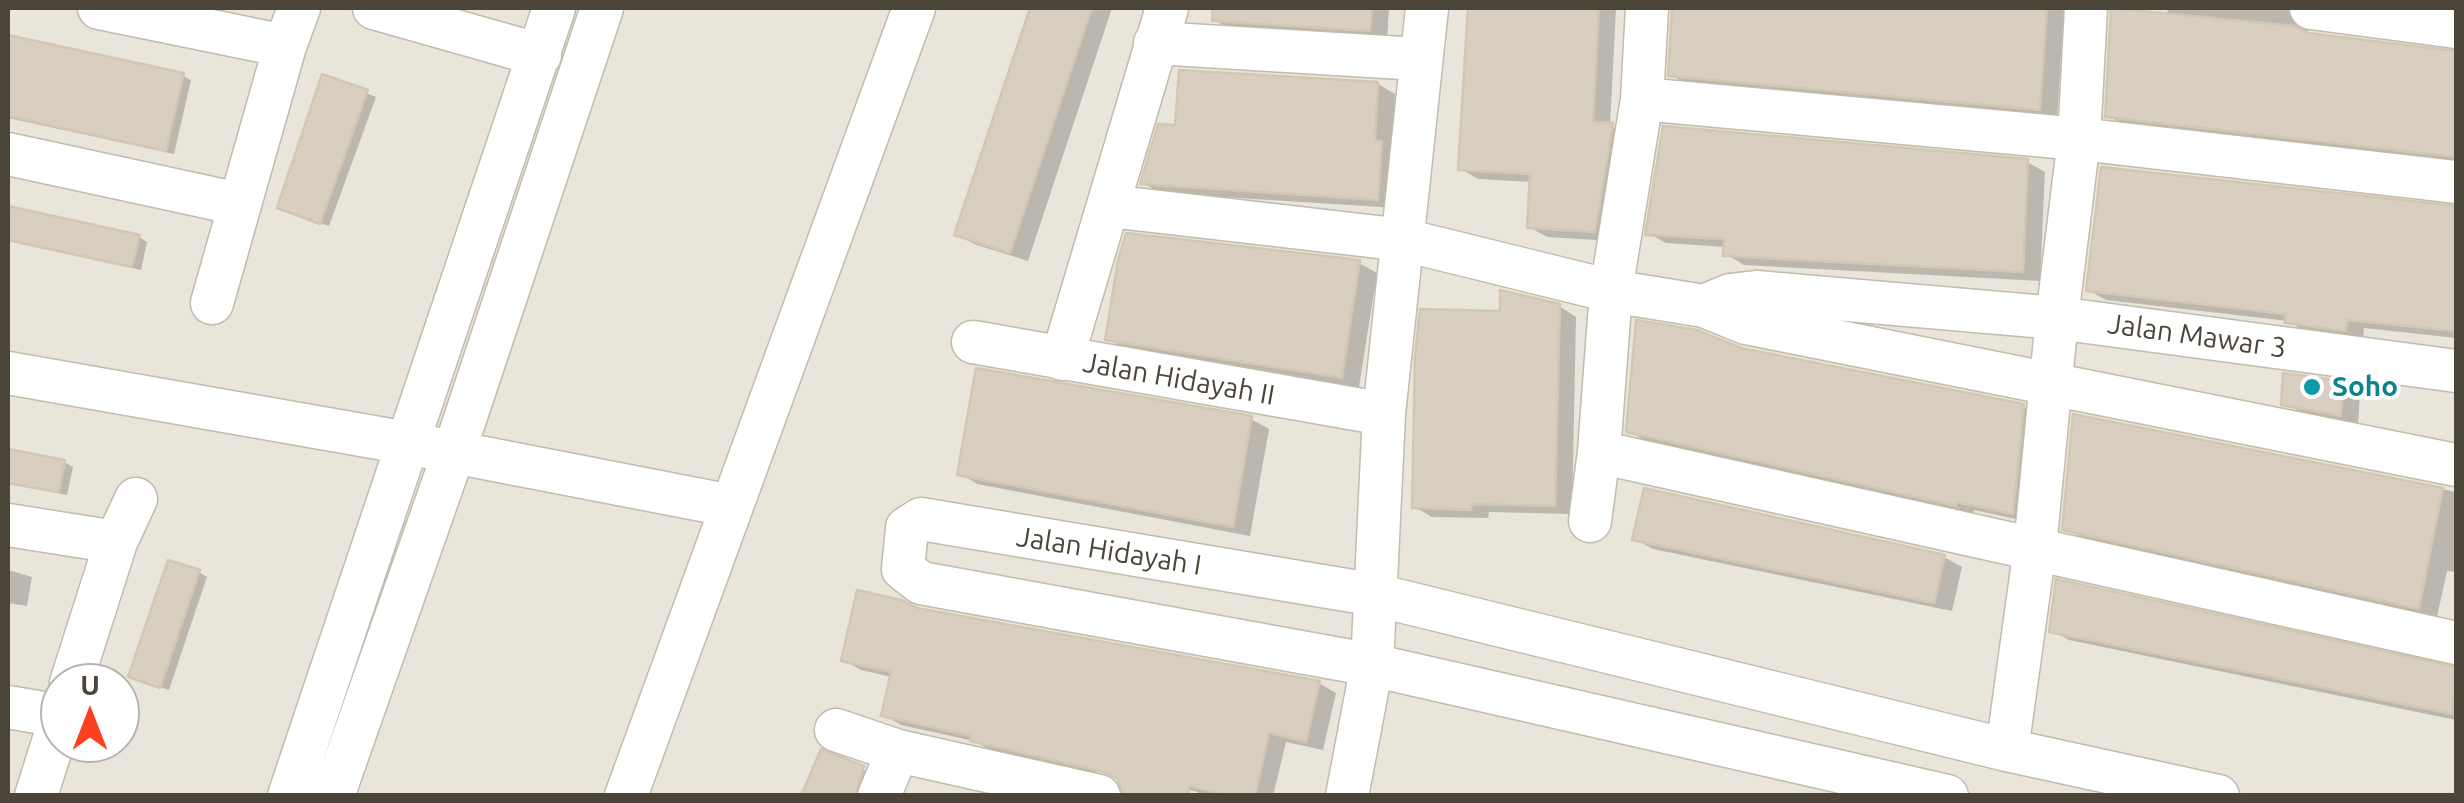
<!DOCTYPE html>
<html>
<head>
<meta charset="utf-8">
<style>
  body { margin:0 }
  #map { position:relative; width:2464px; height:803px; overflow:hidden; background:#f6f3ec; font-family:Ubuntu,sans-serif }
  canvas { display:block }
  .frame { position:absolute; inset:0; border:10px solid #4b4439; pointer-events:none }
  .north { position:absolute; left:40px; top:663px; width:100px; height:100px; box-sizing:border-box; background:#fff; border:2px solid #b7b4b0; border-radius:50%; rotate:0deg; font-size:28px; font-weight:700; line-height:40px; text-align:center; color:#4b4439 }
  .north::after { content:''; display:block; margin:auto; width:35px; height:45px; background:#fc3f1d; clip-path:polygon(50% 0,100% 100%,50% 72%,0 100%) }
</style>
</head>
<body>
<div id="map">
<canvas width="2464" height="803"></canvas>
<div class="frame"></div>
<div class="north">U</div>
</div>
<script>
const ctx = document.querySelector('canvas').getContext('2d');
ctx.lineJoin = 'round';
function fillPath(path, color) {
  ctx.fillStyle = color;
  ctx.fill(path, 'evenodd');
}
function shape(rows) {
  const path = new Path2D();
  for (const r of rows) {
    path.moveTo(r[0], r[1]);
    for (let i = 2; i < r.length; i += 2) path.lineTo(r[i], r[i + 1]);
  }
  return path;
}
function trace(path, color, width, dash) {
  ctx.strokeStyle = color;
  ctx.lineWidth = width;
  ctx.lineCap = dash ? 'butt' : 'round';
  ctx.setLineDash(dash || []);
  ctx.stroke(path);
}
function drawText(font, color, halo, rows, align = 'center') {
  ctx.font = font + ' Ubuntu,sans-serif';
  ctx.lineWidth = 8;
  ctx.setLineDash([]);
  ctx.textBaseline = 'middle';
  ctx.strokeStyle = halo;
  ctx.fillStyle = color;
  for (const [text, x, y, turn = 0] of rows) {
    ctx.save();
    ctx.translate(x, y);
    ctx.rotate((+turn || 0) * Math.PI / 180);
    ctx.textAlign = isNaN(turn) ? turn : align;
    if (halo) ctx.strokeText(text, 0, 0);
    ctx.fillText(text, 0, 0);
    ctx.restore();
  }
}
fillPath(shape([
  [8,8,2456,8,2456,795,8,795],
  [60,683,120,683,120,743,60,743]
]), '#eae5da');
fillPath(shape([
  [1032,8,1112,8,1028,261,974,244,957,234],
  [1215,8,1389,8,1387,40,1232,30,1214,20],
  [1471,8,1616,8,1610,126,1629,136,1613,241,1547,237,1529,227,1532,182,1478,179,1461,169],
  [1674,8,2064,8,2057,119,1688,85,1671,75],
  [2168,8,2307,8,2303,17,2310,36,2456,54,2456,163,2125,126,2108,115,2167,16],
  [8,38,183,76,191,80,174,154,8,118],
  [324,77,376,97,329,226,288,212],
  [1378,84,1395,94,1392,149,1396,208,1160,193,1143,183,1178,128],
  [2027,162,2045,172,2040,281,1744,265,1726,254,1726,247,1666,243,1648,233],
  [8,208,139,237,147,242,141,270,8,241],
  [2456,209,2456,338,2364,328,2363,340,2305,332,2288,321,2106,300,2088,290],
  [1359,263,1377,273,1359,387,1125,349,1108,338],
  [1559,306,1576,317,1572,514,1489,512,1488,518,1432,517,1415,507],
  [1740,350,2023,406,2040,417,2030,522,1974,510,1973,514,1646,441,1628,431],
  [2342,384,2360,394,2358,425,2302,413,2284,403],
  [2075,417,2456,492,2456,572,2447,571,2437,617,2082,538,2065,528],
  [1251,419,1269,429,1250,536,977,484,960,473],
  [8,452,64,462,73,467,67,495,8,484],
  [1635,539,1944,557,1962,567,1952,611,1653,549],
  [8,570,32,577,27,606,8,603],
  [199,572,207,577,169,690,140,681],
  [916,610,1319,683,1336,693,1323,750,1286,742,1273,796,1197,796,1198,792,1097,769,1096,774,990,750,974,741,901,725,884,715,892,677,861,670,844,660],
  [2051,630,2456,670,2456,720,2069,640],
  [822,752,881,778,874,796,804,796]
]), '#0003');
const building = shape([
  [1030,8,1092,8,1010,253,954,235,1030,8],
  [1213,8,1372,8,1370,31,1212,21,1213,8],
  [1468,8,1599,8,1593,122,1613,123,1595,232,1527,228,1530,174,1458,170,1468,8],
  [1672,8,2047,8,2040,110,1668,76,1672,8],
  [2111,8,2295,26,2308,33,2456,51,2456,157,2105,117,2111,8],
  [8,35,184,73,166,151,8,116,8,35],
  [1179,70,1378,82,1375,141,1382,141,1378,200,1140,184,1158,124,1175,125,1179,70],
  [322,74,368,90,320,224,277,208,322,74],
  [1663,126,2028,159,2023,272,1723,256,1724,239,1645,235,1663,126],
  [2101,167,2456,206,2456,331,2347,320,2346,331,2285,323,2286,314,2086,291,2101,167],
  [8,206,140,235,132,267,8,240,8,206],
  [1126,233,1360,260,1342,378,1105,340,1118,260,1126,233],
  [1500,290,1560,304,1555,506,1472,504,1471,510,1412,508,1415,356,1420,309,1500,311,1500,290],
  [1636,320,1697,330,1741,348,2024,404,2013,514,1956,502,1956,506,1626,432,1636,320],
  [976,368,1252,416,1233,527,957,475,976,368],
  [2283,373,2343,381,2341,416,2281,405,2283,373],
  [2073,414,2443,488,2419,609,2062,530,2073,414],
  [8,449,65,460,59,492,8,483,8,449],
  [1644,488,1945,555,1934,603,1632,540,1644,488],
  [168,560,200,570,160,688,128,677,168,560],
  [2056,579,2456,667,2452,714,2049,632,2056,579],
  [857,590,902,600,917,608,1320,681,1306,742,1269,733,1255,796,1230,796,1189,786,1188,796,1123,796,1117,778,1104,772,970,741,971,736,881,716,891,672,841,661,857,590],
  [821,749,864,766,855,796,801,796,821,749]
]);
fillPath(building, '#d8cfc1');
trace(building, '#d3c7b4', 2.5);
const minor = shape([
  [99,8,285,46],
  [374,8,540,55],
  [2311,8,2456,27],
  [1155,43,1419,59],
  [1642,99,2079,139,2456,182],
  [8,154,239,204],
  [1109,206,1404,240,1611,291,1704,306,1746,323,2456,465],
  [212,303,285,46,299,8],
  [1704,306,1730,295,1756,292,2057,318,2456,371],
  [973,342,1384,414],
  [1062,359,1167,8],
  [8,373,407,443,732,506],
  [1599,452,2456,643],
  [1590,521,1599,452,1611,291,1642,99,1647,8],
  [8,525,116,542],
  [71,683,116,542,136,499],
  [8,707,60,716],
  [836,730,898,751],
  [2007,750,2035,548,2057,318,2079,139,2086,8],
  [36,796,60,720],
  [289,796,554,8],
  [333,796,454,452,602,8],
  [626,796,914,8],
  [879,796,898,751,1099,796],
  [1347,796,1372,665,1384,414,1427,8],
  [1947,796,1372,665,921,583,903,569,907,528,921,519,1376,595,2007,750,2218,796]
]);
trace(minor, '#c2bbae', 45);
trace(minor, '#fff', 42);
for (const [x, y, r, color] of [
  [2312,387,10,"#0f9aa8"]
]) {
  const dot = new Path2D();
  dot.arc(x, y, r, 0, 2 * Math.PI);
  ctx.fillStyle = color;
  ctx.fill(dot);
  trace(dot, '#fff', 4);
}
drawText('28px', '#4b4439', '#fff', [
  ["Jalan Mawar 3",2197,336,8],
  ["Jalan Hidayah II",1179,379,10],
  ["Jalan Hidayah I",1109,551,9]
]);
drawText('bold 28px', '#0d838f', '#fff', [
  ["Soho",2332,387]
], 'left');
</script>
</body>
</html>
